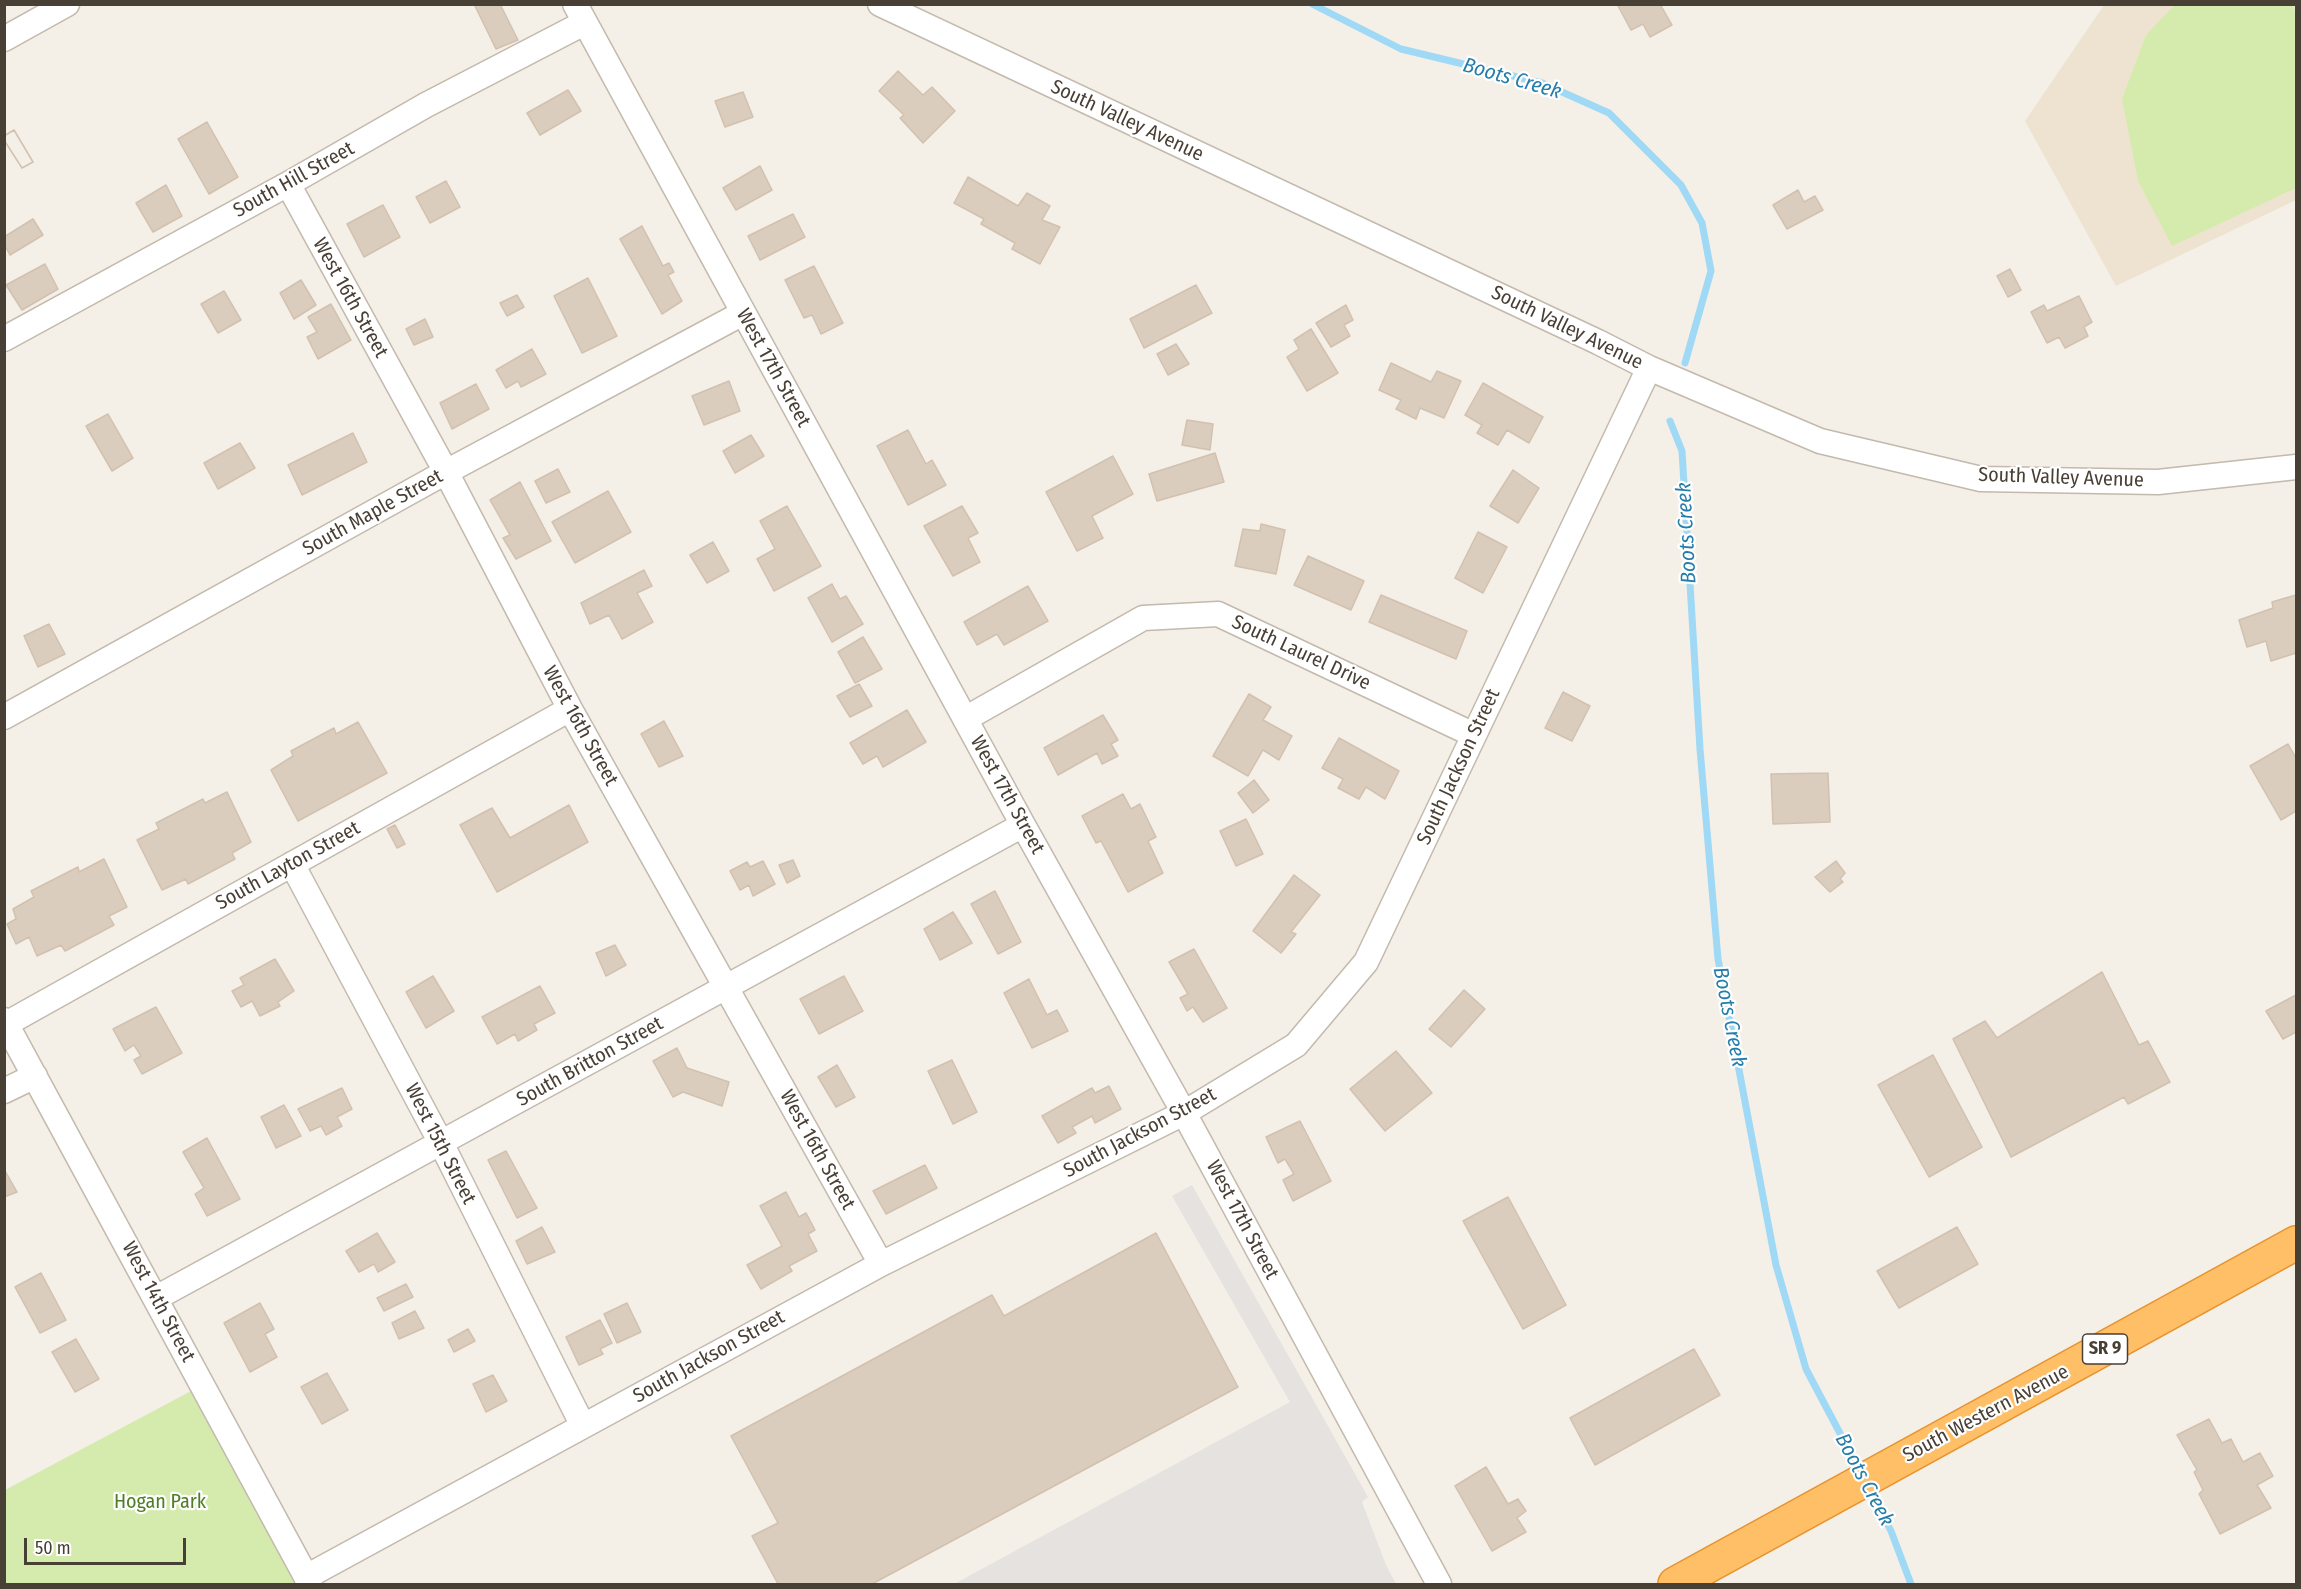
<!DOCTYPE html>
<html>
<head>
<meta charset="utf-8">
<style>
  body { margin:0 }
  #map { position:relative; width:2301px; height:1589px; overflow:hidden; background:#f4efe7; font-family:"Fira Sans Condensed",sans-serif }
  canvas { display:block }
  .frame { position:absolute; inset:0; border:6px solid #483f35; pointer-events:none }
  .scale { position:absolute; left:24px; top:1538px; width:162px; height:27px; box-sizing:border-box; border:3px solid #483f35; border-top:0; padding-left:8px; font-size:18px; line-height:21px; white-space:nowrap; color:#483f35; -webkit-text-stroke:4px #fff; paint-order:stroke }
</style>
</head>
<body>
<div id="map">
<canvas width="2301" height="1589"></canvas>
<div class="frame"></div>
<div class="scale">50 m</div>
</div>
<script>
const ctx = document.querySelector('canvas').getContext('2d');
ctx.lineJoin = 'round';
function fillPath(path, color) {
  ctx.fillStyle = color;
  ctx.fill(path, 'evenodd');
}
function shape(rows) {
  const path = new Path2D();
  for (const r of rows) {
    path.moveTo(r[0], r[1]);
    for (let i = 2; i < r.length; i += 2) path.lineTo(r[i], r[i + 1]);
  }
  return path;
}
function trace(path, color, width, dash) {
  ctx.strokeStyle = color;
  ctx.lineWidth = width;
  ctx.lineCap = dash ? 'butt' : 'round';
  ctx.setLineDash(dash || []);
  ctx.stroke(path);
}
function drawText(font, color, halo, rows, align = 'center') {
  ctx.font = font + ' "Fira Sans Condensed",sans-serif';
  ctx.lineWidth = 4.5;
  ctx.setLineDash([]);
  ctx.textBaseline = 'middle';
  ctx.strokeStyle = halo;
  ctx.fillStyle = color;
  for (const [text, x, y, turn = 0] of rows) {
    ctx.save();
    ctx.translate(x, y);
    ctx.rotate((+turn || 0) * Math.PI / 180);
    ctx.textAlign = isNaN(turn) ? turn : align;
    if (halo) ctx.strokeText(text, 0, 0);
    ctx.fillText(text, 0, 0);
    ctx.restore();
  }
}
fillPath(shape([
  [2104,5,2296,5,2296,200,2116,286,2025,121]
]), '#eee3d0');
fillPath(shape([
  [2175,5,2292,5,2296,14,2296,188,2172,246,2138,181,2122,99,2146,35],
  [193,1390,298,1584,5,1584,5,1490]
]), '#d5ebad');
fillPath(shape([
  [1192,1185,1368,1497,1362,1502,1386,1565,1396,1584,954,1584,1290,1402,1172,1196]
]), '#e5e2df');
trace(shape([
  [1312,4,1401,49,1542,83,1609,113,1681,185,1702,223,1711,271,1685,363],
  [1670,421,1682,451,1700,749,1718,959,1776,1265,1806,1369,1861,1473],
  [1869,1488,1891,1531,1911,1584]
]), '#9fd9f5', 7);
const building = shape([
  [474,4,500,4,518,40,496,49,474,4],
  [1617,4,1660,4,1672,25,1650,37,1643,24,1631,30,1617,4],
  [898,71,923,95,932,87,955,111,923,143,900,118,904,115,879,91,898,71],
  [568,90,581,111,540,135,527,113,568,90],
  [743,92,753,117,725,127,715,101,743,92],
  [207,122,238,177,209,194,178,139,207,122],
  [14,130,33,162,22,168,4,140,4,136,14,130],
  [14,130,33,162,22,168,4,140,4,136,14,130],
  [760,166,772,190,736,210,723,188,760,166],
  [968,177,1018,206,1027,193,1050,206,1042,220,1060,227,1040,264,1012,249,1015,243,981,224,984,219,954,203,968,177],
  [446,181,460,207,430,223,416,197,446,181],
  [166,185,182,216,153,232,136,203,166,185],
  [1798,190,1804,202,1815,196,1823,210,1787,229,1773,205,1798,190],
  [383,205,400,237,364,257,347,224,383,205],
  [793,214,805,237,760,260,748,236,793,214],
  [33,219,43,235,10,255,4,244,4,237,33,219],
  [642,226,663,266,669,263,674,272,668,275,682,301,662,314,620,239,642,226],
  [45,264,58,289,22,310,6,285,45,264],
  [814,266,843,323,821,334,812,315,804,318,785,280,814,266],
  [2010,269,2021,290,2008,297,1997,276,2010,269],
  [588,278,617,336,582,353,554,296,588,278],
  [301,280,316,305,294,319,280,293,301,280],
  [1196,285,1212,313,1144,348,1130,319,1196,285],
  [224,291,241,320,218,333,201,304,224,291],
  [517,295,524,307,507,316,500,303,517,295],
  [2079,296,2092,322,2084,327,2088,336,2065,348,2059,337,2047,343,2031,312,2044,305,2047,311,2079,296],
  [331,304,351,340,318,359,307,337,317,332,308,317,331,304],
  [1346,305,1353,320,1344,325,1350,336,1331,347,1316,323,1346,305],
  [425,319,433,337,414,345,406,329,425,319],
  [1311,329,1338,373,1307,391,1287,357,1299,349,1294,340,1311,329],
  [1176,344,1189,364,1168,375,1157,354,1176,344],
  [532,349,546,374,521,387,518,381,506,388,496,370,532,349],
  [1391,363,1431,382,1437,371,1461,381,1444,418,1420,408,1416,419,1396,409,1401,400,1379,390,1391,363],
  [729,381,740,411,704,425,692,396,729,381],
  [1483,383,1543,417,1529,443,1507,430,1498,445,1477,433,1482,425,1465,415,1483,383],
  [476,384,489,409,452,429,440,403,476,384],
  [108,414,133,458,112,471,86,426,108,414],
  [1187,420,1213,424,1210,450,1182,445,1187,420],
  [908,430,926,464,932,460,946,485,908,505,877,446,908,430],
  [353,433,367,462,302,495,288,465,353,433],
  [751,435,764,456,735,473,723,451,751,435],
  [240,443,255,468,218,489,204,463,240,443],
  [1215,453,1224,482,1157,501,1149,474,1215,453],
  [1113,456,1133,494,1092,516,1103,538,1077,551,1046,492,1113,456],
  [558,469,570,492,546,503,535,481,558,469],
  [1513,470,1539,488,1518,523,1490,506,1513,470],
  [520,482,551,541,516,559,503,538,510,535,490,500,520,482],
  [608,491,631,532,575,563,552,522,608,491],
  [787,506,821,566,774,591,757,559,775,549,760,521,787,506],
  [962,506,978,533,968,538,980,562,953,576,924,526,962,506],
  [1261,524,1285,530,1276,574,1235,566,1243,529,1260,531,1261,524],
  [1478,532,1507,547,1483,593,1455,578,1478,532],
  [713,542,729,571,707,583,690,555,713,542],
  [1308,556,1364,581,1351,610,1294,585,1308,556],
  [644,570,652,586,637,593,653,622,622,639,609,615,590,624,581,603,644,570],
  [832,584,840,599,846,596,863,624,832,642,808,598,832,584],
  [1028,586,1048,621,1004,645,997,634,977,645,964,622,1028,586],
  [1381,595,1467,631,1456,659,1369,622,1381,595],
  [2296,595,2296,653,2271,661,2266,641,2247,647,2239,620,2273,608,2272,602,2296,595],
  [49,624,65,654,38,667,24,636,49,624],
  [863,637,882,669,855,683,838,652,863,637],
  [859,684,872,706,850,717,837,696,859,684],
  [1563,692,1590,706,1572,741,1545,728,1563,692],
  [1249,694,1271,707,1263,720,1292,736,1279,760,1263,750,1248,776,1213,756,1249,694],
  [907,710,926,742,883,767,877,756,863,764,850,743,907,710],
  [1103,715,1118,740,1111,744,1118,756,1102,764,1097,753,1058,775,1044,748,1103,715],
  [664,721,683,756,659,767,641,734,664,721],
  [358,722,387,773,298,821,271,770,293,756,291,751,334,728,336,734,358,722],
  [1339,738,1399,771,1385,799,1366,787,1359,799,1338,788,1343,779,1322,768,1339,738],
  [2288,744,2296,758,2296,811,2281,820,2250,766,2288,744],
  [1828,773,1830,822,1773,824,1771,774,1828,773],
  [1254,780,1269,800,1253,813,1238,793,1254,780],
  [227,792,251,842,232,853,235,859,188,884,186,879,162,890,137,840,159,829,156,823,203,799,205,803,227,792],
  [1123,794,1131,809,1140,804,1156,837,1148,841,1163,873,1128,892,1101,841,1096,843,1082,816,1123,794],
  [569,805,588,842,497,892,460,825,492,808,510,838,569,805],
  [1246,819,1263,854,1236,866,1220,831,1246,819],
  [395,825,405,844,397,848,387,829,395,825],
  [104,859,127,907,109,916,114,925,65,951,61,945,37,956,29,937,16,944,7,924,16,919,13,909,34,897,31,891,78,867,79,872,104,859],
  [793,860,800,876,787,883,779,865,793,860],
  [763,861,775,884,753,896,749,885,740,890,730,871,747,862,750,867,763,861],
  [1836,861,1845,873,1840,879,1843,882,1830,892,1815,877,1836,861],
  [1294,875,1320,895,1291,932,1296,934,1281,953,1253,931,1294,875],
  [995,891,1021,942,998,954,971,904,995,891],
  [953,912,972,943,940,960,924,929,953,912],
  [615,945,626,965,606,976,596,953,615,945],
  [1194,949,1227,1008,1203,1022,1193,1007,1187,1011,1180,998,1188,994,1169,962,1194,949],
  [275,959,294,991,278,1002,280,1006,260,1016,252,1001,241,1007,232,991,244,985,240,978,275,959],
  [2102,972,2139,1045,2148,1041,2170,1082,2128,1104,2124,1097,2011,1157,1953,1039,1985,1021,1997,1038,2102,972],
  [433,976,454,1011,426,1028,406,992,433,976],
  [844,976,863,1011,819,1034,800,999,844,976],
  [1029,979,1047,1015,1057,1010,1068,1031,1032,1048,1004,993,1029,979],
  [540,986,555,1013,534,1024,537,1030,518,1041,515,1034,497,1044,482,1017,540,986],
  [1464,990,1485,1009,1451,1047,1429,1029,1464,990],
  [2296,995,2296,1032,2283,1039,2266,1011,2296,995],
  [156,1007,182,1053,142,1074,134,1060,141,1056,134,1045,125,1051,113,1029,156,1007],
  [677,1048,687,1068,729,1082,722,1106,683,1092,673,1097,653,1061,677,1048],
  [1396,1051,1432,1093,1385,1131,1350,1089,1396,1051],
  [1933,1055,1982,1147,1929,1177,1878,1085,1933,1055],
  [952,1060,977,1112,953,1124,928,1071,952,1060],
  [837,1065,855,1097,836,1107,818,1077,837,1065],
  [1109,1086,1121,1109,1095,1123,1092,1116,1072,1127,1076,1133,1058,1143,1042,1116,1092,1088,1095,1093,1109,1086],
  [342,1088,352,1109,337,1117,342,1126,326,1135,321,1126,310,1131,298,1109,342,1088],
  [284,1105,301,1136,276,1148,261,1117,284,1105],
  [1300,1121,1331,1181,1293,1201,1283,1180,1294,1174,1285,1159,1278,1163,1266,1137,1300,1121],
  [207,1138,240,1199,207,1216,195,1194,204,1188,183,1152,207,1138],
  [506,1151,537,1208,517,1218,488,1160,506,1151],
  [925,1165,937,1188,886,1214,873,1191,925,1165],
  [4,1169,17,1192,4,1197,4,1169],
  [786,1192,799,1217,806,1213,815,1230,808,1234,817,1251,789,1266,792,1271,761,1289,747,1265,782,1246,760,1206,786,1192],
  [1508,1197,1566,1305,1523,1329,1463,1221,1508,1197],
  [542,1227,555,1252,527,1264,516,1241,542,1227],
  [1957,1227,1978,1264,1899,1308,1877,1271,1957,1227],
  [377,1233,395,1262,378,1272,374,1264,359,1272,346,1251,377,1233],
  [1156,1233,1238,1387,872,1584,778,1584,752,1536,778,1523,731,1436,992,1295,1004,1316,1156,1233],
  [41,1273,66,1320,40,1333,15,1287,41,1273],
  [406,1284,413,1297,384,1311,377,1298,406,1284],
  [260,1303,274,1329,265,1334,277,1357,250,1372,224,1323,260,1303],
  [627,1303,641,1332,617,1343,604,1314,627,1303],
  [415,1311,424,1328,399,1339,392,1323,415,1311],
  [600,1320,612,1343,600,1349,603,1354,579,1365,566,1337,600,1320],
  [468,1329,475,1341,454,1352,448,1340,468,1329],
  [76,1339,99,1379,75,1392,52,1352,76,1339],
  [1694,1349,1720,1395,1595,1465,1570,1418,1694,1349],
  [327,1373,348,1410,322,1424,301,1387,327,1373],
  [493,1375,507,1401,486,1412,473,1384,493,1375],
  [2209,1419,2222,1443,2231,1439,2243,1462,2260,1453,2273,1476,2257,1485,2271,1508,2220,1534,2199,1494,2203,1490,2194,1472,2197,1470,2177,1435,2209,1419],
  [1486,1467,1508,1504,1518,1499,1526,1511,1517,1518,1526,1532,1492,1551,1455,1486,1486,1467]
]);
fillPath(building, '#dacdbe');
trace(building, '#d2c1ae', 1.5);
const street = shape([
  [575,4,1023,825,1184,1113,1439,1584],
  [880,4,1598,342,1649,368,1820,441,1981,479,2158,482,2296,467],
  [4,39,67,4],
  [288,184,446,472,570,709,881,1264],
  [4,339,288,184,426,105,584,23],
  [4,717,446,472,743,313],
  [965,719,1143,618,1218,614,1474,735],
  [292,864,441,1143,583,1426],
  [4,1020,310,1584],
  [6,1024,570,709],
  [4,1091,35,1076],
  [156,1298,1023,825],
  [306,1577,881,1264,1184,1113,1296,1045,1366,962,1649,368]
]);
const highway = shape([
  [1675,1584,2296,1243]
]);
trace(street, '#c3b9ac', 27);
trace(highway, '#e7932e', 36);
trace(street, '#fff', 24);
trace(highway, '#ffbf67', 33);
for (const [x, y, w] of [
  [2105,1349,45]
]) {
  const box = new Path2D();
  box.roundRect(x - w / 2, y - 15, w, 30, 4.5);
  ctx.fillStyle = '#fff';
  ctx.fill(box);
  trace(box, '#483f35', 1.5);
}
drawText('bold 18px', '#483f35', null, [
  ["SR 9",2105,1349]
]);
drawText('20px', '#483f35', '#fff', [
  ["South Valley Avenue",1127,121,25],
  ["South Hill Street",294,180,-29],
  ["West 16th Street",350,298,61],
  ["South Valley Avenue",1567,328,26],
  ["West 17th Street",773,368,61],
  ["South Valley Avenue",2061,478,2],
  ["South Maple Street",373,513,-29],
  ["South Laurel Drive",1301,653,25],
  ["West 16th Street",580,726,61],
  ["South Jackson Street",1459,767,-65],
  ["West 17th Street",1007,795,61],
  ["South Layton Street",288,866,-29],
  ["South Britton Street",590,1062,-29],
  ["South Jackson Street",1140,1133,-28],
  ["West 15th Street",440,1144,63],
  ["West 16th Street",817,1150,61],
  ["West 17th Street",1242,1220,62],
  ["West 14th Street",158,1302,62],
  ["South Jackson Street",709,1357,-29],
  ["South Western Avenue",1986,1414,-28]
]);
drawText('20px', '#4e7e25', '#fff', [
  ["Hogan Park",160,1502]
]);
drawText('italic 21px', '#257eaa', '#fff', [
  ["Boots Creek",1512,79,16],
  ["Boots Creek",1687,533,-93],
  ["Boots Creek",1729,1017,79],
  ["Boots Creek",1864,1480,62]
]);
</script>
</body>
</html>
